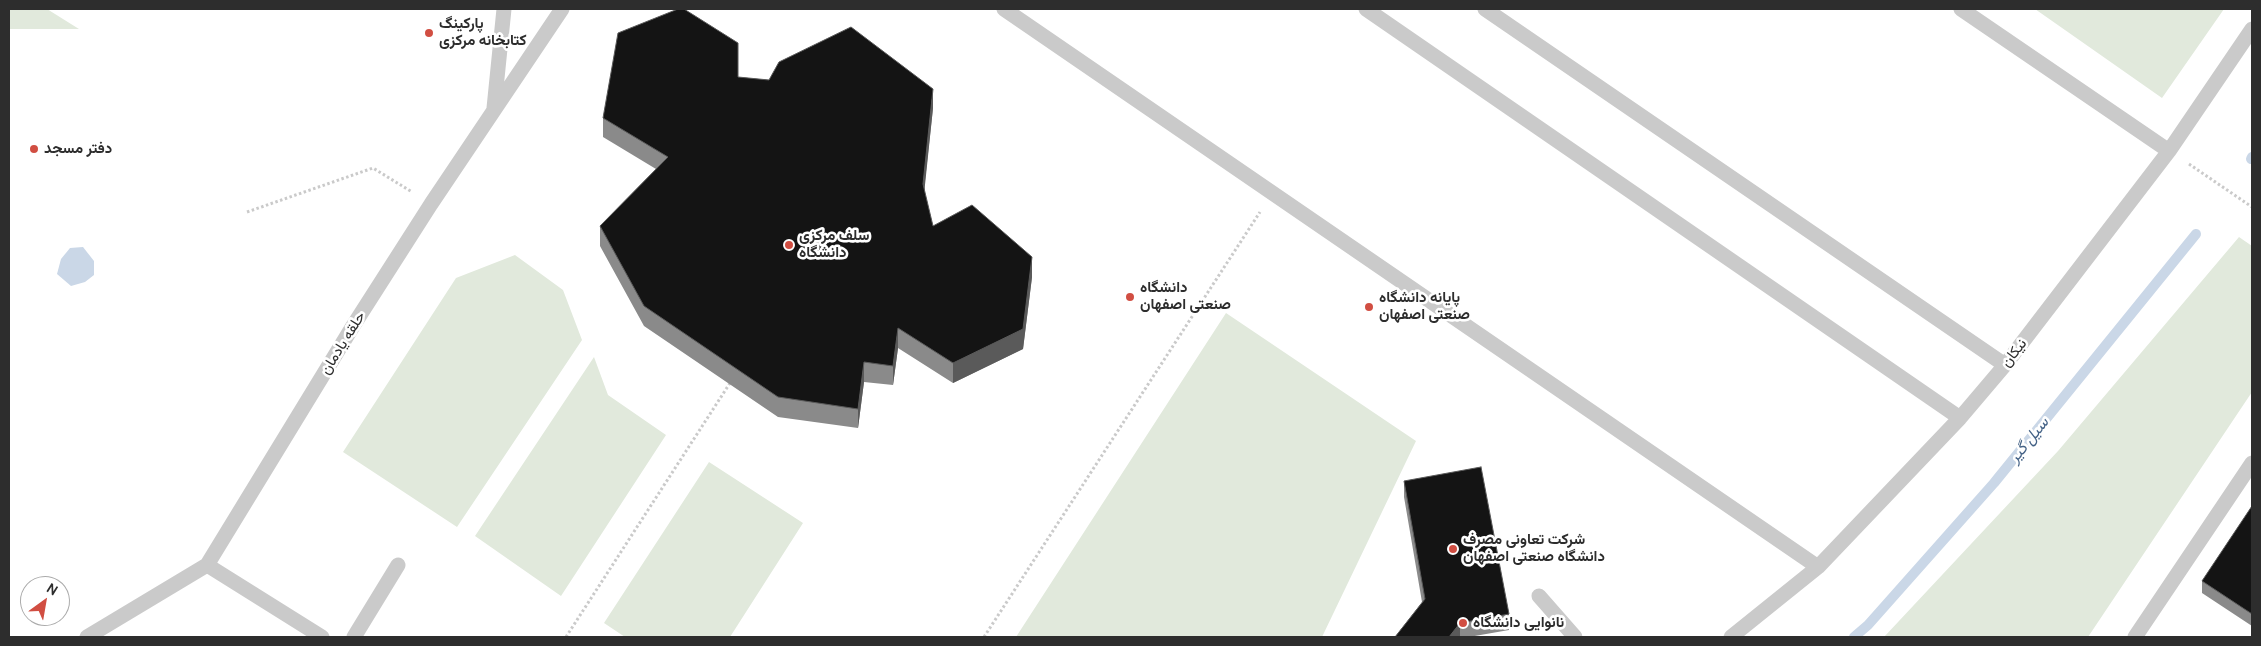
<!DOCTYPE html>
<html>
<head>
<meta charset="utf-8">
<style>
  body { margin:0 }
  #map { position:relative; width:2261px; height:646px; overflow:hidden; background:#fff; font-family:Cabin,sans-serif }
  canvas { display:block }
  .frame { position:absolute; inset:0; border:10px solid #2d2d2d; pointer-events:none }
  .north { position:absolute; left:20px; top:576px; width:50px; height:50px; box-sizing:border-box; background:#fff; border:1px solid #ababab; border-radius:50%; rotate:32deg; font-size:14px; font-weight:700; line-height:20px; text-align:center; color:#2d2d2d }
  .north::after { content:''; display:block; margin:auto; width:18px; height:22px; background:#d14e42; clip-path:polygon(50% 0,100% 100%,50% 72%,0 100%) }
</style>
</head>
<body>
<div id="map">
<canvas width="2261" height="646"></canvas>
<div class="frame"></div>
<div class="north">N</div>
</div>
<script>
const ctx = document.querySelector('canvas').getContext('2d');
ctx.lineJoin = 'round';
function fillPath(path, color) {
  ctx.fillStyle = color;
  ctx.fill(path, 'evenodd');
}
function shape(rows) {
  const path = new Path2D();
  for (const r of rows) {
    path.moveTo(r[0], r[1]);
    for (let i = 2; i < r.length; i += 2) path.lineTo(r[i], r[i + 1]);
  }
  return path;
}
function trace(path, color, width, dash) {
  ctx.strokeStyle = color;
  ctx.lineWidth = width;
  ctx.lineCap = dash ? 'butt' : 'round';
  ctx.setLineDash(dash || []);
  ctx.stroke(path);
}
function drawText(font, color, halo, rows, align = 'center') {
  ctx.font = font + ' Cabin,Vazirmatn,sans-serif';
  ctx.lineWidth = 5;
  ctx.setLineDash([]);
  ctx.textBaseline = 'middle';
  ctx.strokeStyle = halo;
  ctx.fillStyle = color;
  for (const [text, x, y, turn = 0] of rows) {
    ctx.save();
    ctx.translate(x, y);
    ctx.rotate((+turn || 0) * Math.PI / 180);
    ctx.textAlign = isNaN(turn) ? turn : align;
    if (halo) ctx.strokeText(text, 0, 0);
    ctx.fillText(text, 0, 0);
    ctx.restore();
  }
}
fillPath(shape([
  [9,9,47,9,79,29,9,29],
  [2035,9,2224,9,2162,98],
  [2239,237,2252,246,2252,392,2088,637,1884,637,2058,451],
  [515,255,563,290,582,340,457,527,343,452,456,278],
  [1226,313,1416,441,1322,637,1016,637],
  [594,357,608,395,666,435,561,596,475,536],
  [709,462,803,523,730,637,625,637,604,623]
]), '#e1e9dc');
fillPath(shape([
  [83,247,94,261,94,275,85,282,71,286,57,274,61,259,70,248]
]), '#cad7e7');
trace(shape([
  [2251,159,2252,157],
  [1854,637,1868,625,1994,483,2196,234]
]), '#cad7e7', 10);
trace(shape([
  [2189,164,2252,207],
  [247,212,373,168,412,192],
  [566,637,730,383],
  [984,637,1260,212]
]), '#cacaca', 3, [2.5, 2.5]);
trace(shape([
  [1004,9,1818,567],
  [1366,9,1960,418],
  [1485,9,2005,365],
  [1961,9,2169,151],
  [494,108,504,9],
  [207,565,322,637],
  [1539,596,1575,637],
  [87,637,207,565,353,326,431,204,562,9],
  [354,637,398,565],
  [1731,637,1818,567,1960,418,2005,365,2169,151,2252,29],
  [2135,637,2252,463]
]), '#cacaca', 15);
fillPath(shape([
  [738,77,769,80,933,108,924,190,933,226,1032,277,1023,349,953,383,898,348,893,385,864,382,858,428,778,417,644,326,600,246,600,226,656,169,603,137,603,118],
  [1404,481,1509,614,1509,630,1469,637,1395,637,1422,602,1404,497],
  [2252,506,2252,626,2202,593,2202,581]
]), '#8a8a8a');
fillPath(shape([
  [933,89,933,108,923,204,923,184],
  [1032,257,1032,277,1023,349,953,383,953,363],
  [898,328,898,348,893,385,893,366],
  [864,362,864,382,858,428,858,409],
  [1460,623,1460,637,1449,637]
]), '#5a5a5a');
const building = shape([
  [678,9,684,9,738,43,738,77,769,80,779,62,851,27,933,89,923,184,933,226,972,205,1032,257,1023,329,953,363,898,328,893,366,864,362,858,409,778,397,644,306,600,226,668,157,603,118,618,33,678,9],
  [1481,467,1509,614,1460,623,1449,637,1395,637,1425,599,1404,481,1481,467],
  [2252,506,2252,614,2202,581,2252,506]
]);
fillPath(building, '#141414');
trace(building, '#5a5a5a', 1);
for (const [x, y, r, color] of [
  [429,33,5,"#d14e42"],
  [34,149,5,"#d14e42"],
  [789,245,5,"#d14e42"],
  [1130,297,5,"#d14e42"],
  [1369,307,5,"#d14e42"],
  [1453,549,5,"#d14e42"],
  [1463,623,5,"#d14e42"]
]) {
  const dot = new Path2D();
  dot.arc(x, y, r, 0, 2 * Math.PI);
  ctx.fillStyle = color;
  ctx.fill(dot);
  trace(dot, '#fff', 2);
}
drawText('bold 15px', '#2d2d2d', '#fff', [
  ["پارکینگ",439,24],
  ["کتابخانه مرکزی",439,41],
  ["دفتر مسجد",44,149],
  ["سلف مرکزی",799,236],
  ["دانشگاه",799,253],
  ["دانشگاه",1140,288],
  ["صنعتی اصفهان",1140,305],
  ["پایانه دانشگاه",1379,298],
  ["صنعتی اصفهان",1379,315],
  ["شرکت تعاونی مصرف",1463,540],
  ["دانشگاه صنعتی اصفهان",1463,557],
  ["نانوایی دانشگاه",1473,623]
], 'left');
drawText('15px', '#2d2d2d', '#fff', [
  ["حلقه یادمان",343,343,-58],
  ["نیکان",2014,353,-52]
]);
drawText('italic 16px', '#446286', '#fff', [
  ["سیل گیر",2029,440,-51]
]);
</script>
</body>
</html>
